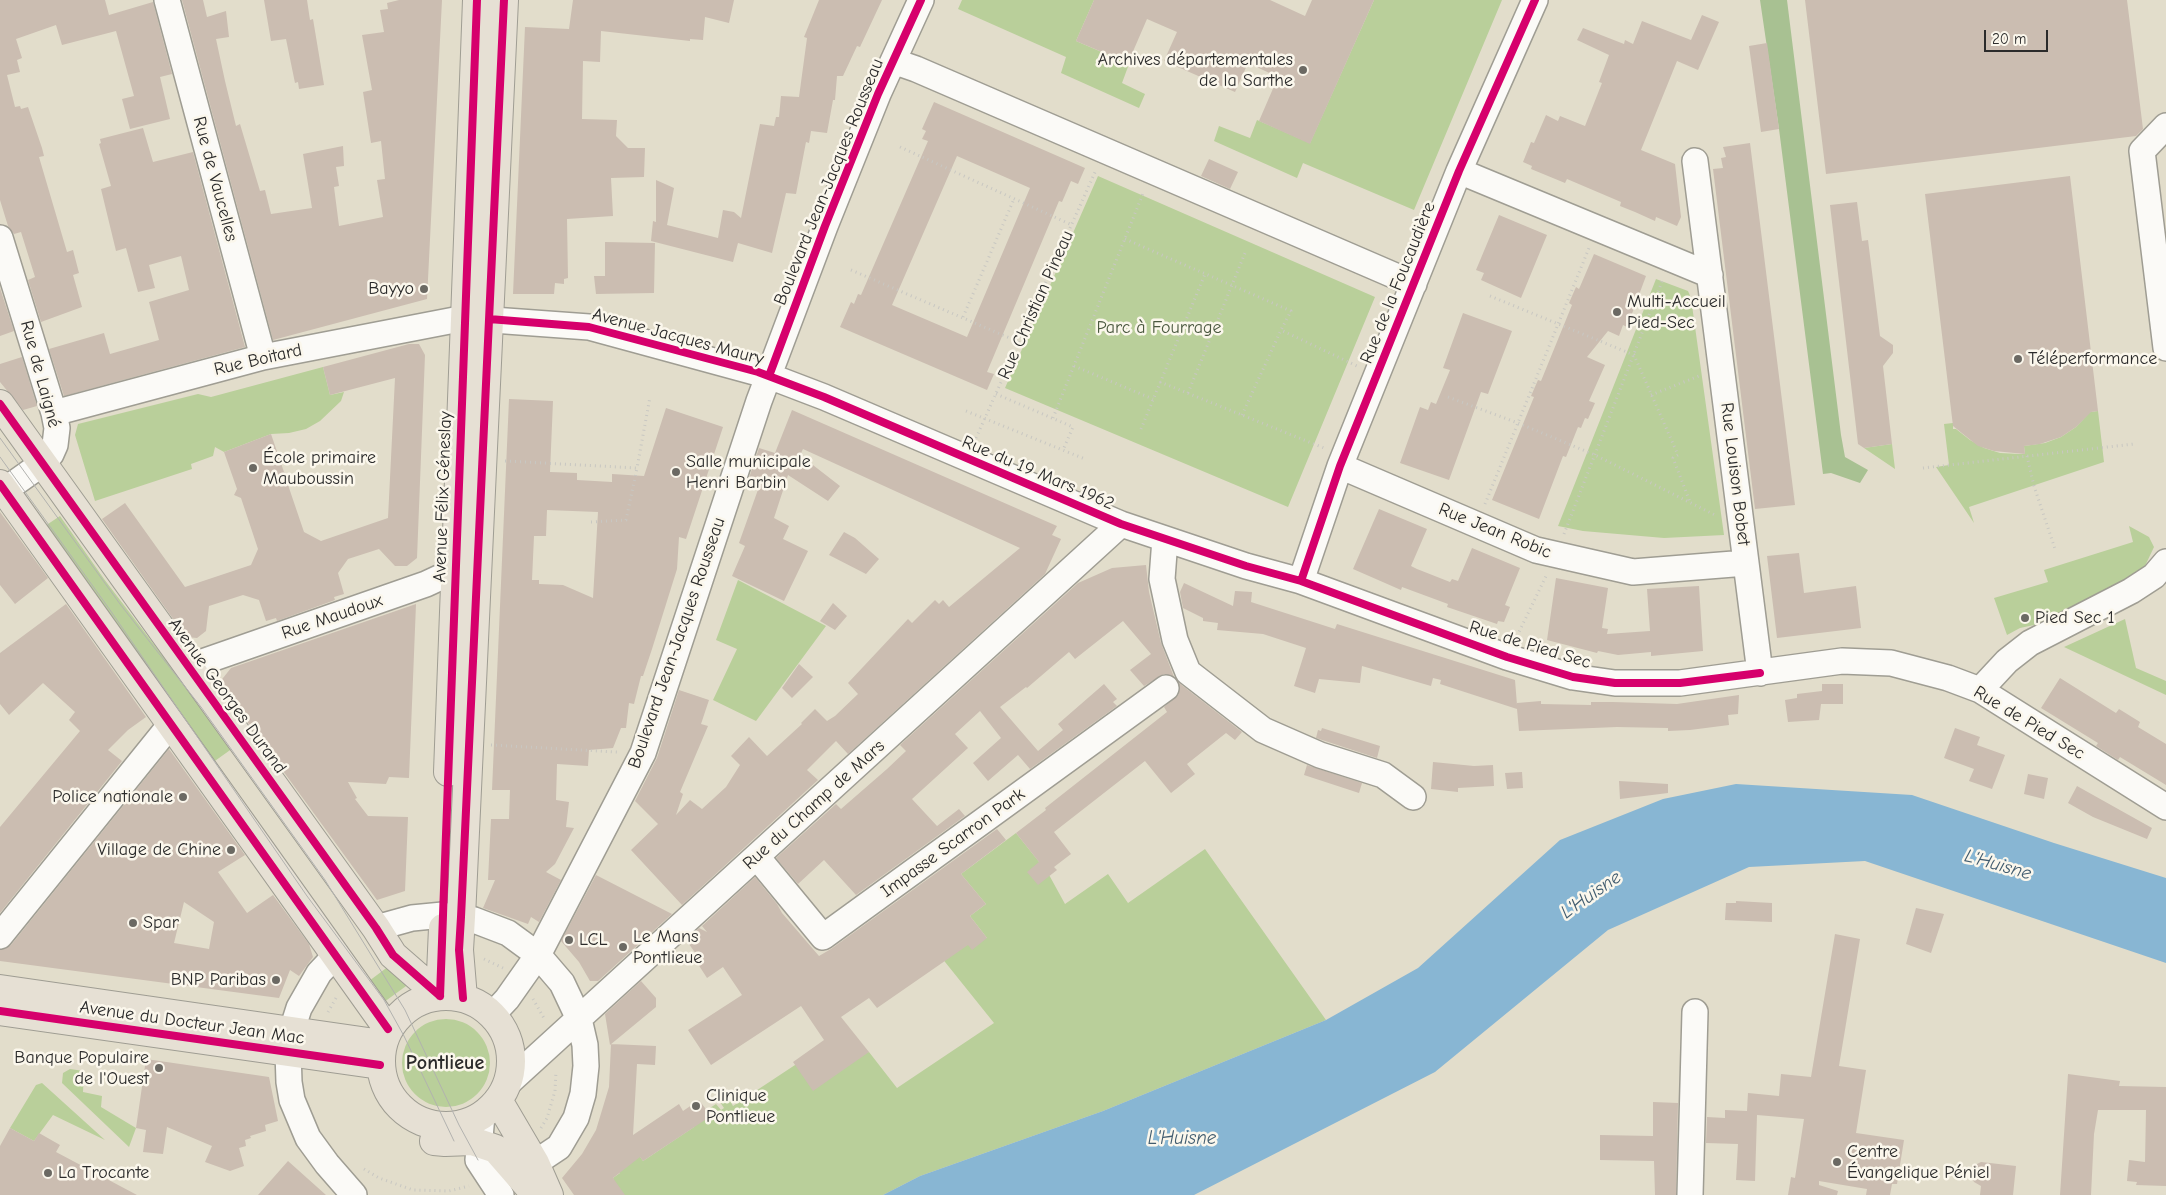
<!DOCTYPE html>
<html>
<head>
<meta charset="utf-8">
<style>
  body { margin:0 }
  #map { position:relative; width:2166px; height:1195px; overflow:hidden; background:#e2ddcb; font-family:"Comic Neue",sans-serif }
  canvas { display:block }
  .scale { position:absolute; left:1984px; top:30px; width:64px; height:22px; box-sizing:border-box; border:2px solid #2b2b2b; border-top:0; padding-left:6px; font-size:15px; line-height:18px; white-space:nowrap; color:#2b2b2b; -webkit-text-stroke:4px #fbf7ec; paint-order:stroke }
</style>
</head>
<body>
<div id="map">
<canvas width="2166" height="1195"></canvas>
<div class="scale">20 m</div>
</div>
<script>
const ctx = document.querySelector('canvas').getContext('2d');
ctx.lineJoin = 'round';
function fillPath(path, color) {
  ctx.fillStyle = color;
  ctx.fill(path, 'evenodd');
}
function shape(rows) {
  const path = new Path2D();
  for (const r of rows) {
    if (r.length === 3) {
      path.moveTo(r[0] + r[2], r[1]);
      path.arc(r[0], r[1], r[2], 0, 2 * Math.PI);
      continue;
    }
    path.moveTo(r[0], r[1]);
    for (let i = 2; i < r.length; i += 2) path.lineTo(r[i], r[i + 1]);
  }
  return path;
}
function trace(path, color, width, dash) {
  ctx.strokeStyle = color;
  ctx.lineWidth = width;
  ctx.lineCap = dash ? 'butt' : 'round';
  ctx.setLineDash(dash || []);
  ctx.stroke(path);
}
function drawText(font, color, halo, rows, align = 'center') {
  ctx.font = font + ' "Comic Neue",sans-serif';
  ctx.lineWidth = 5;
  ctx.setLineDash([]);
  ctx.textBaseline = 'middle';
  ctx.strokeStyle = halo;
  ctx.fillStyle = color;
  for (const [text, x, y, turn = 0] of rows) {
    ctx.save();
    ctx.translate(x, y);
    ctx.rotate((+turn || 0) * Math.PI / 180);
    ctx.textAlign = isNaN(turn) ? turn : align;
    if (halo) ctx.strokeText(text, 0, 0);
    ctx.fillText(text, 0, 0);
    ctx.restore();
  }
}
fillPath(shape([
  [962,0,1094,0,1076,41,1104,53,1111,54,1111,56,1129,64,1122,83,1145,94,1139,108,1061,73,1066,57,958,9],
  [1374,0,1502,0,1414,210,1303,163,1297,178,1214,141,1219,126,1250,138,1257,120,1310,143],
  [1098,176,1375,297,1288,507,1005,388],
  [1656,279,1688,291,1691,298,1724,535,1664,538,1583,531,1558,526],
  [323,367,330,395,344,392,341,401,320,421,306,429,289,433,271,434,224,452,215,447,213,456,191,464,192,469,95,501,75,435,78,424,198,394,211,397],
  [2098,411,2104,462,1969,507,1974,523,1936,467,1949,465,1944,424,1953,423,1953,429,1956,429,1970,440,1984,448,2000,453,2019,454,2025,454,2024,446,2045,443,2061,437,2076,427,2090,412],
  [1892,444,1895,469,1864,448],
  [60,516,104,579,233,748,212,763,45,526],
  [2129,526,2149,537,2154,547,2145,566,2120,584,2034,625,2020,628,2007,635,1994,598,2048,582,2044,570,2133,542],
  [738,580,826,626,756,721,713,700,737,649,716,640],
  [2125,619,2136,668,2166,681,2166,695,2064,647],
  [1016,833,1048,873,1065,904,1108,874,1128,903,1205,849,1326,1020,1103,1111,920,1176,883,1195,619,1195,613,1178,620,1173,614,1163,635,1149,643,1161,694,1127,690,1121,716,1104,721,1110,724,1108,720,1102,728,1097,733,1106,795,1065,869,1052,897,1088,994,1023,925,937,987,938,970,916,986,904,961,874],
  [393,963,413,981,380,1005,365,984],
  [446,1063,44],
  [70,1069,84,1071,83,1092,102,1096,101,1107,136,1128,129,1147,62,1083,63,1073],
  [42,1083,105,1140,53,1115,34,1141,10,1128,36,1085]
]), '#b9cf9a');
fillPath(shape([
  [1760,0,1787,0,1841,435,1845,457,1868,470,1860,483,1831,473,1823,474,1779,129]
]), '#a8c192');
fillPath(shape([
  [1736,784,1912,795,2054,843,2166,878,2166,963,1865,861,1749,867,1608,930,1435,1072,1194,1195,883,1195,920,1176,1103,1111,1326,1020,1418,968,1560,840,1663,799]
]), '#88b6d3');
fillPath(shape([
  [0,0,105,0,109,15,153,2,172,74,160,77,170,119,130,129,122,99,134,96,116,31,62,45,56,25,16,39,22,58,17,60,20,72,7,75,15,107,20,106,21,109,28,107,42,148,44,156,39,157,67,252,73,250,79,273,73,275,82,307,41,322,28,280,35,277,21,232,14,234,8,226,0,200],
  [182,0,203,0,207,17,226,11,229,37,216,39,225,81,236,126,240,124,260,191,265,190,271,214,312,208,303,154,343,146,344,166,336,167,339,186,334,187,339,226,383,217,377,180,385,179,381,141,371,143,363,92,372,90,362,35,384,32,380,10,388,9,387,3,399,0,442,0,427,299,273,340],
  [264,0,307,0,310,20,313,19,324,85,299,89,298,82,295,83,286,39,271,41],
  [573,0,734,0,729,23,705,17,703,40,690,39,690,41,601,31,600,62,583,61,582,119,617,120,616,136,628,148,645,148,644,177,611,178,613,216,567,219,568,278,564,279,564,284,555,283,554,294,513,294,525,27,569,29],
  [819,0,882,0,860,47,857,46,843,76,837,76,835,100,833,100,827,133,811,131,809,143,806,142,796,194,786,193,772,253,738,243,733,262,651,241,653,221,656,222,656,180,674,188,667,225,718,238,723,210,734,212,741,218,760,124,774,126,776,117,779,117,781,96,799,97,807,38,804,37],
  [1094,0,1270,0,1305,16,1312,0,1374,0,1310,144,1259,121,1278,77,1248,63,1235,92,1164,61,1177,32,1147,19,1128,63,1076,41],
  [1805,0,2127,0,2143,129,2136,136,1826,174],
  [1702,15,1719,22,1698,70,1677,61,1641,150,1675,164,1681,217,1677,226,1656,217,1655,221,1635,212,1620,206,1621,202,1567,179,1565,183,1531,169,1532,166,1523,162,1531,142,1534,143,1546,115,1558,121,1560,116,1585,126,1602,83,1599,82,1609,55,1577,40,1583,28,1624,44,1625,40,1633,44,1642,21,1691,40],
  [1767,43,1779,129,1761,132,1749,46],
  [934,102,1085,168,1078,184,1071,181,1062,202,1059,201,987,372,994,374,987,390,840,327,851,302,854,304,858,294,861,295,928,141,922,139,926,131,922,129],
  [957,156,1030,188,967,337,892,305],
  [143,128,153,162,193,152,245,347,64,396,49,349,104,333,110,354,159,340,149,302,189,290,181,256,149,265,155,288,138,292,126,248,116,251,101,189,111,186,99,144,101,143,100,139],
  [1750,143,1795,505,1755,509,1713,169,1723,168,1721,158,1726,157,1723,147],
  [1209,159,1238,172,1230,189,1201,176],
  [2070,176,2098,411,2091,412,2076,427,2061,437,2040,444,2024,446,2025,454,1994,451,1978,446,1953,426,1925,194],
  [1857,202,1862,241,1868,240,1880,336,1893,345,1893,353,1883,366,1892,444,1864,448,1858,444,1830,205],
  [1499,215,1547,235,1521,298,1481,280,1484,273,1476,270],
  [605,242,655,243,654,293,596,294,594,276,605,276],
  [1594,254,1646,276,1627,327,1623,325,1619,336,1608,331,1587,357,1605,365,1589,401,1595,403,1588,419,1585,418,1581,428,1578,427,1566,457,1563,456,1539,519,1492,500,1534,397,1531,396,1538,380,1541,381,1572,305,1569,303,1576,287,1579,289],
  [0,288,14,331,0,336],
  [1463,313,1512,331,1488,394,1481,392,1449,480,1400,463,1420,407,1428,410,1431,402,1436,404,1450,370,1443,368],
  [409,344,419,344,425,355,417,558,407,566,395,566,379,549,348,559,338,573,344,594,334,597,335,600,277,621,276,618,266,621,259,600,243,595,209,606,206,631,197,638,186,637,102,519,125,503,185,587,251,565,258,549,241,498,234,495,237,489,224,452,271,434,284,472,290,475,287,482,304,532,321,541,388,518,395,378,330,395,323,367],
  [22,357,37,406,23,410,0,382,0,364],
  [509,399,553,401,550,472,577,473,577,480,612,482,612,474,644,476,666,408,723,427,686,539,679,537,677,569,652,649,643,676,641,676,634,704,629,703,626,728,621,728,613,748,589,750,588,766,557,764,556,800,569,802,566,827,574,828,555,864,546,872,561,880,539,922,531,917,528,924,483,908,495,880,488,880,491,819,509,819,510,790,492,790],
  [547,510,598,512,593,598,563,585,539,584,539,580,532,580,534,536,546,536],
  [792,410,1057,526,1052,535,1061,539,1045,574,848,754,836,741,807,770,818,780,682,905,631,850,658,824,635,801,657,758,679,690,709,700,701,724,708,726,680,792,683,794,676,815,690,800,702,809,726,787,740,765,731,756,749,737,767,756,802,724,801,723,815,709,827,721,835,716,858,694,848,683,908,619,912,623,935,600,939,604,943,600,949,607,1020,548,803,449,800,455,840,486,828,501,788,475,774,518,789,526,783,539,808,551,784,601,732,576,745,546,739,543,760,484,748,481,759,448,775,453],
  [1379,509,1427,529,1411,566,1417,569,1450,582,1452,579,1458,581,1472,548,1520,568,1505,605,1510,607,1504,622,1498,621,1497,624,1447,607,1448,604,1402,587,1401,590,1353,569],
  [0,512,48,578,15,604,0,585],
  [844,532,855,538,879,559,866,574,829,555],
  [1799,553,1804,593,1856,586,1861,628,1777,638,1767,556],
  [1146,565,1149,592,1161,643,1174,677,1164,674,1144,686,1130,670,1151,654,1123,621,1075,659,1069,652,1027,688,1026,687,1000,707,1038,751,1063,730,1058,724,1104,684,1117,699,1113,702,1117,706,1030,769,1018,755,988,781,973,763,1001,738,980,711,955,734,968,748,912,799,937,826,959,809,965,816,856,895,824,860,798,884,776,858,836,804,841,809,887,769,906,751,900,745,1078,583,1112,568],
  [1556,578,1608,588,1602,628,1608,629,1607,634,1650,631,1647,589,1699,586,1703,651,1651,656,1651,652,1618,655,1598,651,1597,653,1547,640],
  [1184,583,1233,606,1235,591,1252,592,1251,602,1335,629,1337,624,1515,680,1517,705,1517,703,1541,701,1541,704,1591,705,1591,702,1613,702,1677,704,1739,695,1738,714,1728,715,1729,725,1690,730,1668,731,1668,728,1617,727,1519,731,1517,709,1440,684,1441,680,1433,678,1431,686,1362,666,1360,683,1319,679,1315,693,1294,686,1306,648,1263,634,1217,630,1218,623,1203,621,1203,618,1183,608,1180,592],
  [833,603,847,616,835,630,820,621],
  [66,604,146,717,128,730,108,750,122,761,0,913,0,827,80,731,69,720,75,712,43,683,9,715,0,704,0,653],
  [416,604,409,778,389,777,386,784,348,782,357,798,355,799,368,816,408,817,405,891,377,900,219,683,231,668],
  [799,664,813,677,792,698,782,688],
  [2060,678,2116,713,2119,709,2140,722,2138,727,2166,744,2166,785,2120,757,2118,760,2096,746,2098,743,2041,708],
  [1179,683,1242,732,1235,740,1226,733,1187,764,1195,774,1171,793,1145,761,1054,832,1071,854,1054,867,1057,870,1038,885,1027,872,1039,862,1016,833,1046,810,1045,808,1167,712,1164,707,1179,694],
  [1822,684,1843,684,1843,704,1821,704,1819,720,1788,722,1785,700,1797,698,1797,694,1822,691],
  [1322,728,1380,746,1377,758,1316,738,1318,730,1321,731],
  [1955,728,1980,737,1977,745,2005,755,1992,789,1969,781,1974,769,1944,758],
  [169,749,245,855,218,872,247,913,273,895,309,944,313,957,299,976,290,970,279,998,0,961,0,950,11,945],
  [184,902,214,922,209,949,174,943],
  [1433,762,1474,766,1493,765,1494,786,1458,788,1458,792,1431,789],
  [1307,765,1362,783,1359,793,1304,775],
  [1522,772,1523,788,1507,789,1505,773],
  [2028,774,2048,778,2044,799,2024,794],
  [1619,781,1668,784,1668,793,1620,799],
  [2077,786,2152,828,2147,839,2093,817,2068,803],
  [997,829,1006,840,961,874,986,904,970,916,987,938,972,950,968,945,877,1008,869,998,841,1017,869,1052,813,1091,793,1062,824,1040,801,1006,711,1065,688,1030,742,995,723,967,707,978,696,961,699,958,686,940,699,928,707,932,702,926,755,877,777,904,782,913,819,956,831,949],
  [596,875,672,914,598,981,590,981,579,962,561,941],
  [1736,901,1772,903,1772,922,1725,920,1726,903,1736,903],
  [1916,908,1944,914,1931,953,1906,944],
  [1835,934,1860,939,1839,1066,1866,1070,1856,1133,1904,1140,1897,1184,1892,1184,1890,1195,1866,1195,1867,1189,1819,1181,1819,1185,1838,1191,1837,1195,1788,1195,1791,1177,1795,1178,1804,1119,1757,1115,1755,1181,1736,1180,1738,1144,1706,1143,1707,1117,1725,1118,1725,1110,1747,1111,1748,1093,1779,1096,1781,1074,1811,1077],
  [641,981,656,998,656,1007,610,1045,605,1014],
  [611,1044,656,1046,655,1065,637,1064,633,1135,679,1104,683,1111,699,1100,711,1116,643,1161,640,1157,613,1178,625,1195,574,1195,562,1178,582,1154,596,1130,609,1087],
  [146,1059,269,1077,278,1121,265,1125,266,1131,250,1136,251,1138,245,1140,246,1146,239,1148,244,1166,230,1171,205,1162,212,1146,167,1127,163,1154,143,1152,146,1130,136,1128],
  [2068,1074,2120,1081,2119,1086,2166,1087,2166,1186,2136,1185,2137,1182,2127,1181,2129,1160,2145,1162,2146,1110,2098,1110,2094,1134,2091,1195,2060,1195],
  [1653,1102,1678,1103,1676,1195,1655,1195,1654,1161,1600,1160,1600,1135,1653,1136],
  [10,1128,34,1141,39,1133,60,1145,56,1152,137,1195,0,1195,0,1146],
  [288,1161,326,1195,258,1195],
  [1981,1162,2016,1166,2013,1195,1980,1195,1981,1186,1974,1182,1970,1174,1973,1166]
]), '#cbbdb1');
const minor = shape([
  [167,0,263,357],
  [893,61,916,69,1414,284],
  [2166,126,2142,151,2166,348],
  [1695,161,1760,673],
  [1459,171,1710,275],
  [0,238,54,413,57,428,55,445,51,454,43,463,5,490],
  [54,413,263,357,465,318,589,327,769,376,824,397,1121,524,1246,566,1301,581,1507,657,1573,677,1615,683,1680,683,1842,661,1891,663,1948,678,1980,690,2166,807],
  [1340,466,1536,550,1633,572,1746,563],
  [1165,539,1162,579,1175,640,1188,672,1263,730,1320,755,1383,775,1413,797],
  [1301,581,1340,466,1459,171,1535,0],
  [188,667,426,584,456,570,474,571],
  [1980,690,2007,661,2030,643,2131,591,2154,576,2166,562],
  [757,857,823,937,1166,688],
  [461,917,474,920,508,933,538,955,562,983,579,1019,585,1045,586,1066,583,1094,576,1118,559,1147,535,1163],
  [376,928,412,918,443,915],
  [0,936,171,724],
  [336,955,319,973,299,1008,292,1030,288,1052,289,1082,292,1100,308,1138,327,1164,354,1195],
  [492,1015,507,999,538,955,643,753,759,401,825,226,878,94,921,0],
  [507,1084,1121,524],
  [482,1115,478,1160,501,1195],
  [1690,1195,1695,1012]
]);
const major = shape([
  [0,404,376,928,393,955,440,996],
  [0,484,388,1029],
  [448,772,477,0],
  [0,989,382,1044],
  [446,1061,65],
  [440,996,443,928],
  [463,998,459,950,461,917,504,0],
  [0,1011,380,1065],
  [498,1100,535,1163,549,1195],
  [434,1141,445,1142,472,1141,496,1149,536,1195]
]);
trace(minor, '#9f9d93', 28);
trace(major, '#9f9d93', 30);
trace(shape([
  [900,147,1072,225],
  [1125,239,1291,311,1281,330,1357,366],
  [851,270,1019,342],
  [1490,296,1634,355,1678,455,1673,458,1690,502],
  [963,317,1014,199],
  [1074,366,1153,399],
  [1160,382,1324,448],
  [1188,393,1245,253],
  [996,394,1073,427,1063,450],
  [1651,395,1699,376],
  [1448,397,1518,423,1595,455,1717,516],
  [966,411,1085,459],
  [1242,415,1281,330],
  [1053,418,1144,191],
  [1141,429,1205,274],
  [976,438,1096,170],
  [2027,456,2034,486,2055,549],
  [505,461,637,468,650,397],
  [1923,468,2134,444],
  [1485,504,1589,248],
  [591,522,626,520,637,468],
  [1564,534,1663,279],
  [1517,636,1547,574],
  [491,745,617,752],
  [484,959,503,968],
  [533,999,545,1020],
  [328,1012,336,998],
  [541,1128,547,1118,555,1091,556,1071],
  [364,1169,379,1178,413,1190,449,1191,469,1186]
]), '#c8c7c2', 3, [1, 4]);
trace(minor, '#fbfaf7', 25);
trace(major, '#e6e0d4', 28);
trace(shape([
  [0,438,120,604,201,707,325,880,405,1010,459,1125,478,1160],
  [0,457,110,610,307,896,384,1000,404,1036,454,1141]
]), '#b2b2af', 1);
trace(shape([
  [489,319,589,327,758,372,824,397,1121,524,1246,566,1301,581,1507,657,1573,677,1615,683,1680,683,1760,673],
  [769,376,825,226,878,94,921,0],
  [0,404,376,928,393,955,440,996],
  [0,484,388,1029],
  [1301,581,1340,466,1459,171,1535,0],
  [440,996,477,0],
  [463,998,459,950,461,917,504,0],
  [0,1011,380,1065]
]), '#d6006c', 8);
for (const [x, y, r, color] of [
  [1303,70,5,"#6b6963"],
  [424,289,5,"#6b6963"],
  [1617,312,5,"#6b6963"],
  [2018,359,5,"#6b6963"],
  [253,468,5,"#6b6963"],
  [676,472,5,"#6b6963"],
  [2025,618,5,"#6b6963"],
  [183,797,5,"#6b6963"],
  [231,850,5,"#6b6963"],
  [133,923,5,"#6b6963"],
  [569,940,5,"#6b6963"],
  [623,947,5,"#6b6963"],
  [276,980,5,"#6b6963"],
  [159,1068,5,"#6b6963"],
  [696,1106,5,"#6b6963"],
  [1837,1162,5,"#6b6963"],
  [48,1173,5,"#6b6963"]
]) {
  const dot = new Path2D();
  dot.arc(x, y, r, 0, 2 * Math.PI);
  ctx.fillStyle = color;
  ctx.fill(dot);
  trace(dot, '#fbf7ec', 2);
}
drawText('18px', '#2b2b2b', '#fbf7ec', [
  ["Archives départementales",1293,60,"right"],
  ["de la Sarthe",1293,81,"right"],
  ["Bayyo",414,289,"right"],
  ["Multi-Accueil",1627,302],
  ["Pied-Sec",1627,323],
  ["Téléperformance",2028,359],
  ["École primaire",263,458],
  ["Mauboussin",263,479],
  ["Salle municipale",686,462],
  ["Henri Barbin",686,483],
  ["Pied Sec 1",2035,618],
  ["Police nationale",173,797,"right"],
  ["Village de Chine",221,850,"right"],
  ["Spar",143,923],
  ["Le Mans",633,937],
  ["Pontlieue",633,958],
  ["LCL",579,940],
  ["BNP Paribas",266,980,"right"],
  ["Banque Populaire",149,1058,"right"],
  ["de l'Ouest",149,1079,"right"],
  ["Clinique",706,1096],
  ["Pontlieue",706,1117],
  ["Centre",1847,1152],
  ["Évangelique Péniel",1847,1173],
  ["La Trocante",58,1173]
], 'left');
drawText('18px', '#2b2b2b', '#fbf7ec', [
  ["Rue de Vaucelles",215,179,75],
  ["Boulevard Jean-Jacques Rousseau",829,182,-68],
  ["Rue de la Foucaudière",1398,283,-68],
  ["Rue Christian Pineau",1036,305,-66],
  ["Avenue Jacques Maury",678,337,15],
  ["Rue Boitard",258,360,-13],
  ["Rue de Laigné",40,374,75],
  ["Rue du 19 Mars 1962",1038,473,23],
  ["Rue Louison Bobet",1735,474,83],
  ["Avenue Félix Géneslay",443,497,-88],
  ["Rue Jean Robic",1495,531,22],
  ["Rue Maudoux",332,617,-19],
  ["Boulevard Jean-Jacques Rousseau",677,643,-71],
  ["Rue de Pied Sec",1530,645,17],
  ["Avenue Georges Durand",227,696,54],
  ["Rue de Pied Sec",2029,723,31],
  ["Rue du Champ de Mars",814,805,-42],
  ["Impasse Scarron Park",953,843,-36],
  ["Avenue du Docteur Jean Mac",192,1023,8]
]);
drawText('18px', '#4b5940', '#fbf7ec', [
  ["Parc à Fourrage",1159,328]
]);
drawText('italic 19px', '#415c6f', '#fbf7ec', [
  ["L'Huisne",1998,865,16],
  ["L'Huisne",1591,895,-35],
  ["L'Huisne",1182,1139]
]);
drawText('bold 20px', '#2b2b2b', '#fbf7ec', [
  ["Pontlieue",445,1063]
]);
</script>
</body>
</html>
